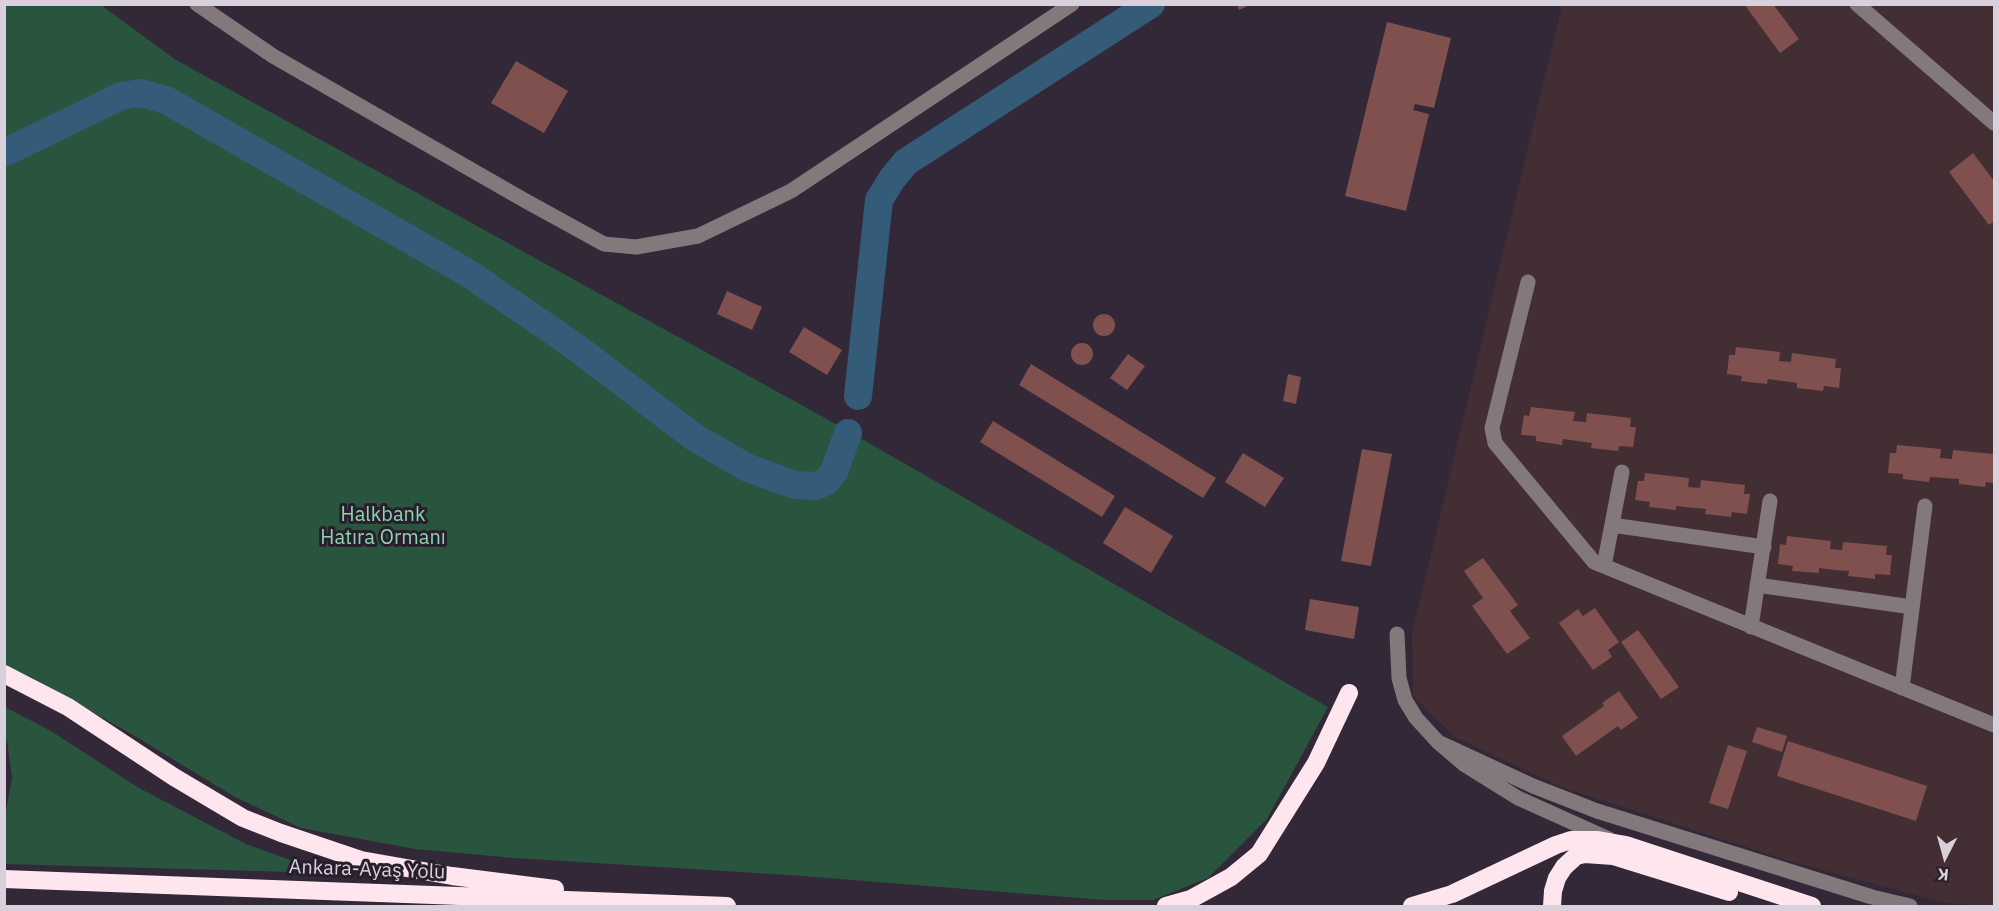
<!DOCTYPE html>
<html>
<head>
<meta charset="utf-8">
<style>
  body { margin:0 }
  #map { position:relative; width:1999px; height:911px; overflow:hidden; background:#322837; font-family:"IBM Plex Sans",sans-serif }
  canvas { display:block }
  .frame { position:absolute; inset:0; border:6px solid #d8d1db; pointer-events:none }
  .north { position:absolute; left:1915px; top:827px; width:60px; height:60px; -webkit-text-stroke:4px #291e2d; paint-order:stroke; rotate:186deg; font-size:16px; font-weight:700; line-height:24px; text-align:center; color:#d8d1db }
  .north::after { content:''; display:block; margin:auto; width:21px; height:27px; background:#d8d1db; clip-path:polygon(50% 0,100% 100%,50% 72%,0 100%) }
</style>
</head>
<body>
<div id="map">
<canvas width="1999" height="911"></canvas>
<div class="frame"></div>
<div class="north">K</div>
</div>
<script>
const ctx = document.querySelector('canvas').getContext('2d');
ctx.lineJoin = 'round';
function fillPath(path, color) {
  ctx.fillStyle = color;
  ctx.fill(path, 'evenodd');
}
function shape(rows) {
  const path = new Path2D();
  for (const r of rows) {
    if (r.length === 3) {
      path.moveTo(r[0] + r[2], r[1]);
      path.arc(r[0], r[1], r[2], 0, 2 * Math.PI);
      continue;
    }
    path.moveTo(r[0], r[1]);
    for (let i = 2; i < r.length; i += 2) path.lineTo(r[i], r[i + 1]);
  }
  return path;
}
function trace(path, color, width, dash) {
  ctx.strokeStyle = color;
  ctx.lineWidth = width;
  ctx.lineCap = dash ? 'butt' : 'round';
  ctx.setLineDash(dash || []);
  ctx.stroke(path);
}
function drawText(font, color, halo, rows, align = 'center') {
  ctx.font = font + ' "IBM Plex Sans",sans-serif';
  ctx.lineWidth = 6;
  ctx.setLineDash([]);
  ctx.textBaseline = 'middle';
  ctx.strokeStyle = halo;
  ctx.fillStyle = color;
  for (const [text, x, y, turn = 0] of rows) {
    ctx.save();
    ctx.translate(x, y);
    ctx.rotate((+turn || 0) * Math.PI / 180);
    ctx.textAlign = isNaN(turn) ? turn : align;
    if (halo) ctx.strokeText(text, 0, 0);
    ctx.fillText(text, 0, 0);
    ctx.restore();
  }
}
fillPath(shape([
  [1562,5,1994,5,1994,906,1976,906,1941,902,1789,861,1561,787,1455,737,1413,696,1412,634]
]), '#422e33');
fillPath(shape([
  [4,5,101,5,176,60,836,424,1328,707,1267,819,1208,878,1153,900,1104,900,789,875,514,858,415,849,301,828,235,797,133,735,31,677,5,666],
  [5,707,51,731,139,788,246,844,326,873,5,864,5,817,12,777,7,741,5,737]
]), '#29543e');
trace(shape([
  [4,153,121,96,141,93,166,100,468,273,573,345,694,437,748,468,795,485,816,486,827,481,834,472,848,433],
  [858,396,879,200,892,179,906,162,1151,4]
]), '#345c78', 28);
fillPath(shape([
  [1237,4,1252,4,1239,10],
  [1744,4,1773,4,1799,39,1780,53],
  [1387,22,1451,38,1434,108,1415,104,1413,110,1429,114,1406,211,1345,196],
  [516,61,568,91,544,133,491,103],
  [1973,153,1994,181,1994,221,1989,225,1949,172],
  [727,291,762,307,752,330,717,314],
  [1104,325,11],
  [804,327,842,350,827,375,789,352],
  [1082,354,11],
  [1736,347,1780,352,1779,361,1791,362,1792,353,1836,359,1835,368,1841,368,1839,388,1824,386,1823,391,1797,388,1797,383,1768,379,1767,384,1741,381,1742,376,1727,374,1729,355,1735,355],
  [1128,354,1145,366,1127,390,1110,378],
  [1031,364,1216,478,1203,498,1019,385],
  [1288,374,1301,377,1296,404,1283,401],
  [1531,407,1575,412,1573,421,1586,422,1587,413,1631,418,1630,427,1636,427,1633,447,1619,446,1618,451,1591,448,1592,443,1577,441,1563,439,1562,445,1536,441,1536,436,1521,435,1524,415,1529,416],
  [993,421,1115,496,1102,517,980,442],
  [1897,445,1941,449,1940,458,1952,459,1953,450,1994,454,1994,483,1986,482,1985,487,1959,484,1959,479,1944,478,1930,477,1929,482,1903,479,1903,474,1888,473,1890,453,1896,453],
  [1362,449,1392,454,1371,566,1341,561],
  [1243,453,1284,478,1265,507,1225,482],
  [1645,473,1689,478,1688,487,1700,488,1701,480,1745,485,1744,494,1750,494,1747,514,1732,512,1731,517,1705,514,1706,509,1676,506,1676,510,1649,507,1650,502,1635,500,1638,481,1644,481],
  [1125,507,1173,536,1151,573,1103,543],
  [1787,536,1831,541,1830,549,1842,550,1843,542,1887,546,1886,555,1892,555,1890,575,1875,574,1875,579,1848,576,1849,571,1834,570,1819,568,1819,573,1792,571,1793,566,1778,564,1780,544,1786,545],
  [1483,558,1518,605,1510,611,1530,638,1507,654,1472,606,1483,598,1464,571],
  [1310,599,1359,607,1354,639,1305,630],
  [1595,608,1619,642,1608,650,1612,657,1593,670,1559,623,1578,609,1583,616],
  [1638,630,1679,687,1661,699,1621,642],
  [1619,691,1638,718,1621,730,1618,726,1576,756,1562,736,1604,706,1602,703],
  [1757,727,1787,736,1782,752,1752,742],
  [1788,741,1927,786,1916,821,1777,776],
  [1728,745,1747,751,1728,809,1709,803]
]), '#80504f');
trace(shape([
  [197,4,273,56,524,200,604,244,636,247,698,236,791,191,1072,4],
  [1857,4,1994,123],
  [1528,282,1492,428,1495,443,1594,562,1994,725],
  [1612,525,1764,547],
  [1604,566,1622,472],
  [1757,585,1912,607],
  [1751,627,1770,501],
  [1397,634,1399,678,1405,700,1416,718,1438,742,1465,765,1518,798,1609,839],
  [1902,688,1925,506],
  [1438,742,1533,786,1597,811,1872,897,1910,906]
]), '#83797d', 15);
trace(shape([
  [4,674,68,707,174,777,243,818,281,833,361,860,452,876,555,889],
  [4,879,727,906],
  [1166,906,1191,899,1231,877,1259,854,1316,763,1349,693],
  [1412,906,1452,894,1556,845,1571,840,1598,840,1626,845,1812,906],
  [1552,906,1553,891,1557,878,1564,867,1576,856,1585,854,1613,856,1729,892]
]), '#fee5ee', 18);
drawText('20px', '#89d5ad', '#291e2d', [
  ["Halkbank",383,515],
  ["Hatıra Ormanı",383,538]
]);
drawText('20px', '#d8d1db', '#291e2d', [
  ["Ankara-Ayaş Yolu",367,870,2]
]);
</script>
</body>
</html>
